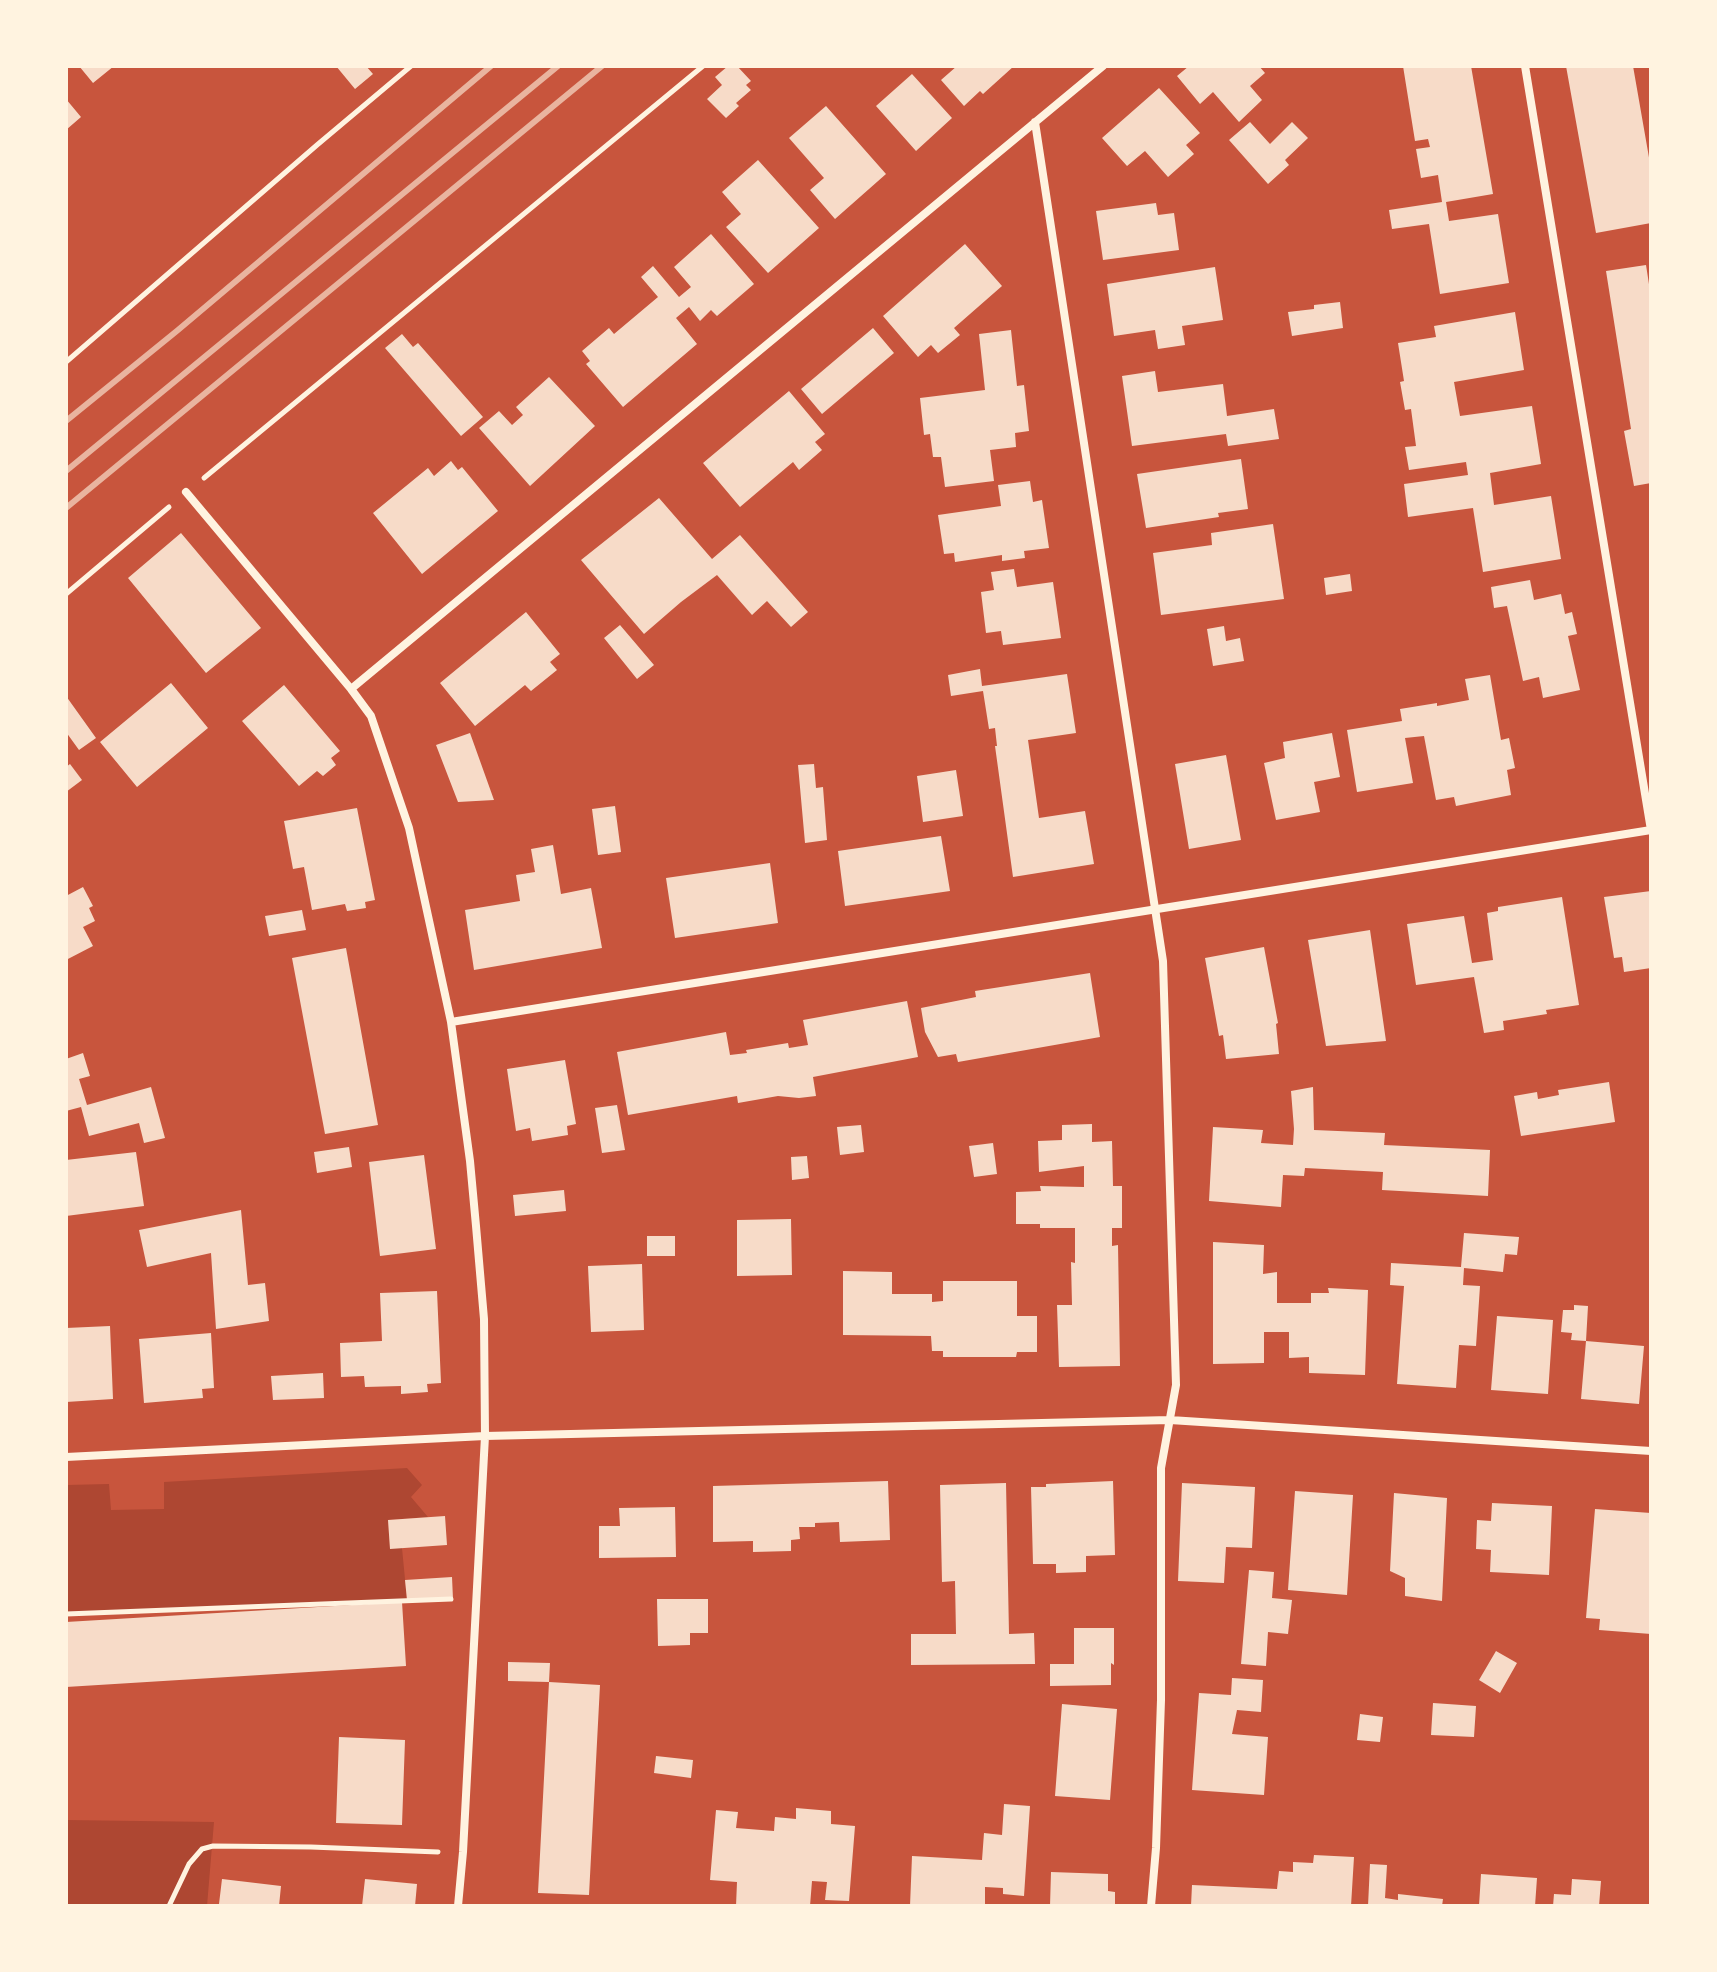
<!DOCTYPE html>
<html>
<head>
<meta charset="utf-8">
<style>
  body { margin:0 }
  #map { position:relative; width:1717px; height:1972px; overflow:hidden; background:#c8553d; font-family:Lora,serif }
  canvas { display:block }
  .frame { position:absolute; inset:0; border:68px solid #fff3e0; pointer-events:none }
</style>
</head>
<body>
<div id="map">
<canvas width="1717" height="1972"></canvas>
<div class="frame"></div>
</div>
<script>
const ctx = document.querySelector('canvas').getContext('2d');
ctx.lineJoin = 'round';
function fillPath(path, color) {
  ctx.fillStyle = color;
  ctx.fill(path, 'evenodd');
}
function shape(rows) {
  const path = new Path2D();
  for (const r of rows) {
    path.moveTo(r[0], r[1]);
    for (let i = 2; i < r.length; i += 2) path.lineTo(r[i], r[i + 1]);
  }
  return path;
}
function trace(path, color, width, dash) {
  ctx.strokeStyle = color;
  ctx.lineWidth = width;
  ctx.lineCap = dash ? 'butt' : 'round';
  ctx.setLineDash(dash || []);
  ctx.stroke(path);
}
fillPath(shape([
  [407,1468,422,1485,411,1497,428,1517,388,1520,390,1548,402,1548,407,1600,66,1614,66,1485,109,1484,111,1510,164,1509,164,1482],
  [66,1820,214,1822,207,1906,66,1906]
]), '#ae4732');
fillPath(shape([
  [79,66,114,66,93,83],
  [336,66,366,66,373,74,355,89],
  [728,66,737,66,751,81,746,85,751,90,736,103,739,106,726,118,707,99,722,85,715,77],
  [957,66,1014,66,983,94,980,91,964,106,941,80],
  [1189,66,1259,66,1265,73,1250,86,1262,100,1239,122,1213,92,1200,104,1177,76],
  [1403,66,1471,66,1493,194,1446,202,1449,221,1498,214,1509,283,1440,294,1429,224,1392,229,1389,210,1442,202,1438,175,1421,178,1416,149,1430,147,1428,139,1415,141],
  [1566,66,1633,66,1651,169,1651,223,1596,233],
  [912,74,952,118,916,151,876,106],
  [1159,88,1200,133,1186,145,1194,154,1168,177,1145,151,1127,166,1102,138],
  [66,99,81,117,66,130],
  [826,106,886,174,835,219,810,190,824,178,789,138],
  [1250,122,1270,144,1292,122,1308,138,1285,160,1289,165,1268,184,1229,140],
  [758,160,819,228,768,273,726,227,741,214,722,192],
  [1156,203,1158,215,1174,213,1179,250,1103,260,1096,211],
  [711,234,754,284,717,316,711,310,700,321,689,307,676,318,697,344,623,407,586,364,590,361,582,351,609,328,614,334,658,297,641,277,653,266,679,297,691,287,674,267],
  [965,244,1002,286,954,328,960,335,938,353,931,345,918,357,883,316],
  [1646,265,1651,297,1651,483,1634,486,1624,431,1631,429,1606,271],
  [1215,267,1223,320,1182,326,1185,345,1158,349,1155,330,1114,336,1107,284],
  [1340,302,1343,328,1292,336,1288,312,1314,309,1314,305],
  [1515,312,1524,370,1454,382,1460,416,1532,406,1541,464,1490,473,1494,505,1551,496,1561,559,1483,572,1473,508,1408,517,1404,484,1468,475,1466,462,1409,470,1405,447,1416,446,1411,409,1405,410,1400,382,1404,381,1398,343,1436,337,1434,326],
  [873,328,894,353,822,414,801,389],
  [1011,330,1017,386,1024,385,1029,431,1015,433,1016,447,990,450,994,481,945,487,941,457,933,457,930,434,924,435,920,398,985,390,979,334],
  [402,334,413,347,418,343,483,417,461,436,385,348],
  [1155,371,1158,392,1223,384,1227,416,1274,409,1279,439,1228,446,1226,434,1132,446,1122,376],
  [549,377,595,426,530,486,479,428,499,411,512,425,523,415,516,407],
  [789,391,825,434,815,442,822,450,799,470,793,462,740,507,703,463],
  [1241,459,1248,509,1218,513,1219,517,1146,528,1137,474],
  [451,461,458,470,462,467,498,511,422,574,373,513,428,468,434,476],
  [1030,481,1033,502,1042,500,1049,548,1024,551,1025,558,1002,561,1002,555,955,562,954,553,944,554,938,515,1001,506,998,485],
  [659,498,712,559,740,535,808,612,791,627,767,601,752,615,717,575,681,602,644,634,581,560],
  [1273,524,1284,599,1161,615,1153,553,1212,545,1211,533],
  [181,533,261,628,206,673,128,578],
  [1014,569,1017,587,1053,582,1061,638,1003,645,1001,631,986,633,981,592,994,590,991,572],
  [1350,574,1352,591,1326,595,1324,578],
  [1530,580,1534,600,1561,594,1565,614,1572,612,1577,634,1568,636,1580,690,1543,698,1539,677,1523,681,1507,606,1494,608,1491,587],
  [526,612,560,654,550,662,557,670,531,691,525,685,475,726,440,683],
  [620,625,654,665,637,679,604,638],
  [1224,626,1226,641,1240,638,1244,661,1213,666,1207,629],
  [980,669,982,686,1067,674,1076,733,1028,740,1039,818,1085,811,1094,864,1013,877,995,746,997,746,995,728,989,729,983,691,951,696,948,675],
  [1490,675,1501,740,1509,738,1515,768,1507,770,1511,795,1456,806,1454,797,1436,800,1424,736,1405,738,1413,783,1357,792,1347,730,1402,721,1400,709,1437,703,1437,706,1469,700,1465,679],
  [171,683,208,728,137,787,100,742],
  [284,685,340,751,331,758,336,765,323,776,317,771,299,786,242,721],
  [66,696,96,738,79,750,66,732],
  [470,733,494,800,458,802,436,745],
  [1332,733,1340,777,1314,782,1320,812,1276,820,1264,763,1285,758,1283,742],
  [1226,755,1241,840,1189,849,1175,764],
  [70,764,82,780,66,792,66,767],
  [814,764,816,788,823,787,827,840,805,843,798,765],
  [956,770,963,816,923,822,917,776],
  [615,806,621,852,598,855,592,809],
  [357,808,375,900,365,902,366,908,347,911,345,904,312,910,304,867,293,869,284,821],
  [941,836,950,891,845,906,838,851],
  [553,845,561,894,591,888,602,948,474,970,465,910,520,901,516,875,535,872,531,849],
  [770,863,778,923,675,938,666,878],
  [83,887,93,906,89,908,95,921,83,927,93,946,66,960,66,896],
  [1651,891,1651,968,1624,972,1622,957,1614,958,1604,897],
  [1562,897,1579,1005,1546,1010,1547,1014,1503,1021,1504,1030,1484,1033,1474,977,1416,985,1407,924,1464,916,1472,963,1493,960,1487,913,1498,911,1498,907],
  [302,910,306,930,269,936,265,916],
  [1370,930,1386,1041,1326,1046,1308,940],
  [1264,947,1278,1023,1276,1024,1279,1054,1226,1059,1223,1035,1219,1036,1205,958],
  [346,948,378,1125,325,1134,292,958],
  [1090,973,1100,1037,958,1062,956,1054,938,1057,925,1032,921,1008,976,997,975,991],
  [907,1001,918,1057,813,1077,816,1096,799,1098,778,1096,738,1103,737,1096,628,1115,617,1052,726,1032,730,1055,747,1053,746,1050,788,1043,789,1048,808,1045,803,1020],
  [83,1053,90,1076,79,1079,87,1105,151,1087,165,1138,144,1143,139,1123,89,1136,81,1107,66,1111,66,1059],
  [565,1060,576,1124,567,1126,568,1135,532,1141,530,1128,516,1131,507,1069],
  [1609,1082,1615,1122,1521,1136,1514,1096,1537,1092,1538,1099,1559,1095,1558,1090],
  [1313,1087,1314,1130,1385,1133,1384,1145,1490,1150,1488,1196,1382,1190,1383,1172,1305,1168,1304,1176,1283,1175,1281,1207,1209,1201,1213,1127,1263,1130,1261,1143,1293,1145,1294,1129,1291,1091],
  [617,1105,625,1150,602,1153,595,1108],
  [1092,1124,1092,1142,1112,1141,1113,1186,1122,1186,1122,1228,1112,1228,1112,1246,1118,1245,1120,1366,1059,1367,1057,1305,1072,1305,1071,1262,1075,1263,1075,1228,1040,1228,1040,1224,1016,1224,1016,1192,1041,1191,1040,1186,1084,1187,1084,1166,1039,1172,1038,1141,1062,1140,1062,1125],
  [861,1125,864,1152,840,1155,837,1127],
  [993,1143,997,1174,974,1177,969,1146],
  [349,1147,352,1167,317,1173,314,1152],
  [136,1152,144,1206,66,1216,66,1160],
  [424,1155,436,1249,380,1256,369,1162],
  [807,1156,809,1178,792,1180,791,1157],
  [564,1190,566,1211,515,1216,513,1195],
  [241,1210,248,1285,265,1283,269,1321,216,1329,211,1253,147,1267,139,1230],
  [791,1219,792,1275,737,1276,737,1220],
  [1464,1233,1519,1237,1517,1255,1505,1254,1503,1272,1464,1268,1463,1285,1480,1286,1476,1346,1459,1345,1456,1388,1397,1384,1404,1286,1390,1285,1391,1263,1461,1267],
  [647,1236,675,1236,675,1256,647,1256],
  [1213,1242,1264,1245,1263,1274,1277,1272,1277,1303,1311,1303,1311,1293,1329,1293,1328,1288,1368,1290,1365,1375,1309,1373,1309,1357,1289,1358,1289,1332,1264,1332,1264,1363,1213,1364],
  [642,1264,644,1330,591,1332,588,1266],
  [843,1271,892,1272,892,1294,932,1294,932,1302,943,1301,943,1281,1017,1281,1017,1316,1037,1316,1037,1352,1017,1352,1016,1357,943,1357,943,1351,932,1351,931,1336,843,1335],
  [437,1291,441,1383,427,1384,428,1392,401,1394,401,1386,365,1387,364,1376,341,1377,340,1343,382,1341,380,1293],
  [1574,1305,1588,1306,1586,1341,1571,1340,1572,1333,1561,1332,1563,1310,1574,1310],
  [1497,1316,1553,1320,1548,1394,1491,1390],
  [110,1326,113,1399,66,1402,66,1328],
  [211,1333,214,1388,202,1389,203,1398,144,1403,139,1339],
  [1586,1341,1644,1346,1639,1404,1581,1399],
  [323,1373,324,1398,273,1400,271,1376],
  [888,1481,890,1540,840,1542,839,1522,815,1523,815,1527,799,1527,800,1539,791,1540,791,1551,753,1552,753,1541,713,1542,713,1486],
  [1113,1481,1115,1555,1086,1556,1086,1572,1056,1573,1056,1564,1033,1564,1031,1487,1046,1487,1046,1484],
  [1006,1483,1009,1634,1034,1633,1035,1664,911,1665,911,1634,956,1634,955,1581,942,1582,940,1485],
  [1182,1483,1255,1487,1252,1548,1226,1547,1224,1583,1178,1581],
  [1295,1491,1353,1495,1347,1595,1288,1590],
  [1394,1493,1447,1498,1442,1601,1405,1596,1405,1578,1390,1571],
  [1492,1503,1552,1506,1549,1575,1490,1572,1491,1550,1476,1549,1477,1520,1491,1521],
  [675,1507,676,1557,599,1558,599,1526,620,1526,619,1508],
  [1595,1509,1651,1513,1651,1634,1599,1630,1600,1619,1586,1618],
  [445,1516,447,1545,390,1549,388,1520],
  [1249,1570,1274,1572,1272,1598,1292,1600,1288,1634,1268,1632,1266,1666,1241,1664],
  [452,1577,453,1599,407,1600,405,1580],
  [657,1599,708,1599,708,1633,690,1633,690,1645,658,1646],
  [402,1602,406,1666,66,1687,66,1622],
  [1074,1628,1114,1628,1114,1665,1111,1663,1111,1685,1050,1686,1050,1664,1074,1664],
  [1496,1651,1517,1663,1500,1693,1479,1680],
  [508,1662,550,1663,549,1682,508,1681],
  [1232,1678,1263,1680,1261,1712,1237,1710,1232,1734,1268,1737,1264,1795,1192,1790,1199,1693,1231,1695],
  [549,1682,600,1685,589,1895,538,1893],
  [1433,1703,1476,1706,1474,1737,1431,1735],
  [1062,1704,1117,1709,1110,1800,1055,1796],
  [1360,1714,1383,1717,1380,1742,1357,1740],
  [339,1737,405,1740,402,1825,336,1823],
  [656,1756,693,1760,691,1778,654,1773],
  [1004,1804,1030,1806,1024,1896,1003,1894,1003,1888,985,1887,985,1906,910,1906,912,1856,982,1860,984,1833,1002,1835],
  [796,1808,831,1811,831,1824,855,1826,849,1901,825,1900,827,1882,812,1881,810,1906,736,1906,737,1882,710,1880,716,1810,738,1812,736,1828,774,1831,775,1817,796,1819],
  [1314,1855,1354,1857,1351,1906,1191,1906,1192,1885,1277,1889,1279,1871,1293,1872,1293,1862,1313,1863],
  [1370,1864,1387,1865,1385,1898,1398,1900,1398,1894,1443,1899,1442,1906,1368,1906],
  [1051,1872,1108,1874,1108,1891,1115,1892,1115,1906,1050,1906],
  [1481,1874,1537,1878,1535,1906,1479,1906],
  [222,1879,281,1886,279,1906,219,1904],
  [365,1879,417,1884,415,1906,362,1906],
  [1572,1879,1601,1881,1599,1906,1553,1906,1554,1894,1571,1895]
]), '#f7dbc8');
trace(shape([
  [66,362,317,145,411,66],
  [204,478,703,66],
  [66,594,169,507],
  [66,1614,451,1599],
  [169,1906,189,1864,202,1849,213,1846,311,1847,438,1852]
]), '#fff3e0', 5);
trace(shape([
  [1525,66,1651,830],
  [1035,122,1163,961,1176,1385,1161,1468,1161,1700,1156,1848,1151,1906],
  [186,492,351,689,371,716,409,828,451,1022,470,1161,476,1226,484,1319,485,1436,463,1852,458,1906],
  [351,689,1103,66],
  [451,1022,1651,830],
  [66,1457,485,1436,1170,1420,1651,1451]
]), '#fff3e0', 8);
trace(shape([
  [66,421,178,330,491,66],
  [66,471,558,66],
  [66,508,602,66]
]), '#e9b49f', 6);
</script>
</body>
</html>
